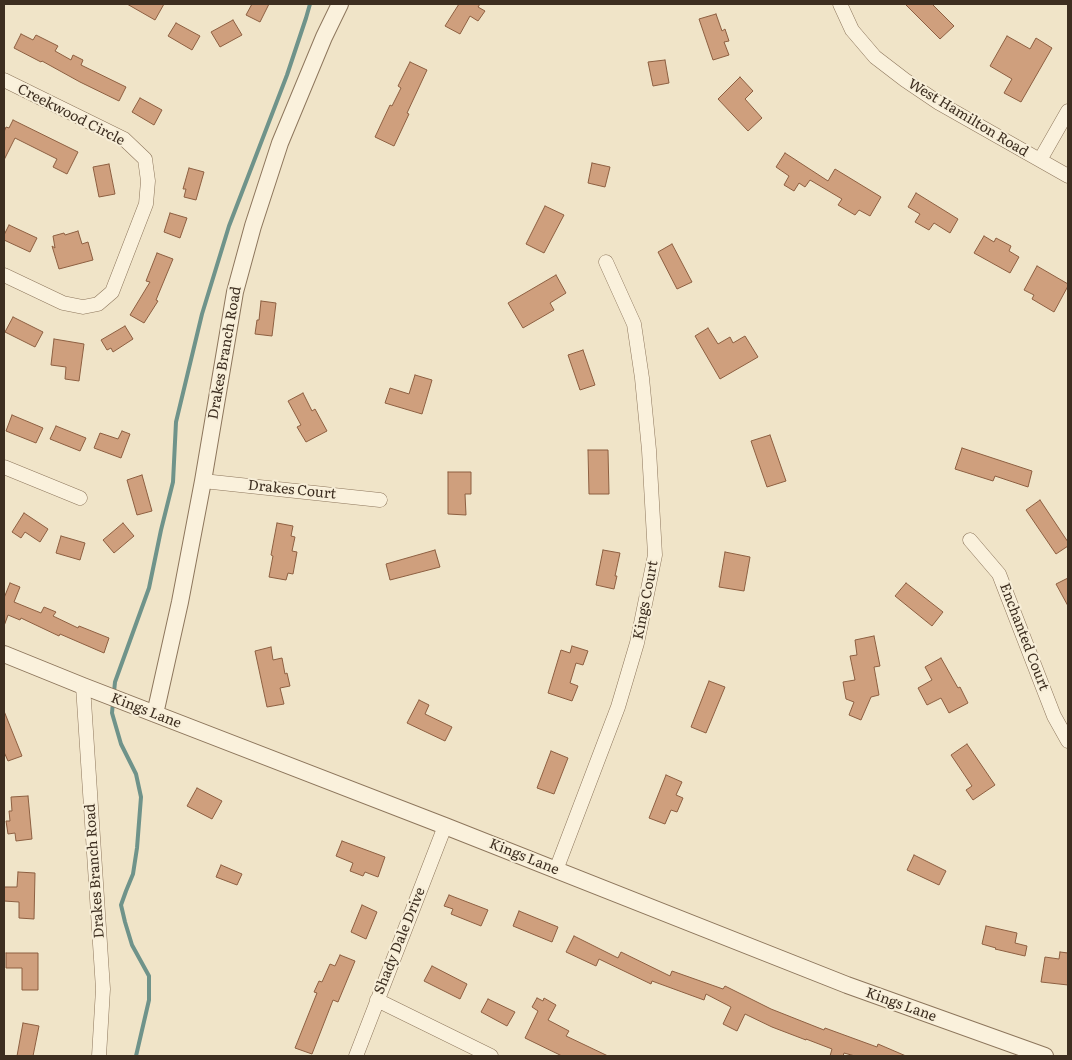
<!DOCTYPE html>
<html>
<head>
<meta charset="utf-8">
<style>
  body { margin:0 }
  #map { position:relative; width:1072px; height:1060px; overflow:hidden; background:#f0e4c8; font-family:Literata,serif }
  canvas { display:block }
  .frame { position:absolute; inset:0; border:5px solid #3d2e20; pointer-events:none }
</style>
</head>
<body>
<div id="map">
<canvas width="1072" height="1060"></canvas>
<div class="frame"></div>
</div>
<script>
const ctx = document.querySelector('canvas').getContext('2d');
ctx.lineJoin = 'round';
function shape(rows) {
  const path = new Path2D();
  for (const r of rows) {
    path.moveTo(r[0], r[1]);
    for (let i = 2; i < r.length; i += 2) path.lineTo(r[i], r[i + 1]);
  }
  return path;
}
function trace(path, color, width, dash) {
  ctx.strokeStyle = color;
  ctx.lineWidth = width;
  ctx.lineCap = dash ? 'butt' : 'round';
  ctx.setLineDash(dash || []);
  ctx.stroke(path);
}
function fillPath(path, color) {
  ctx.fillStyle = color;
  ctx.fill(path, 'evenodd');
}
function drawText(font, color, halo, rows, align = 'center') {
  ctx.font = font + ' Literata,serif';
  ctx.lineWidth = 4;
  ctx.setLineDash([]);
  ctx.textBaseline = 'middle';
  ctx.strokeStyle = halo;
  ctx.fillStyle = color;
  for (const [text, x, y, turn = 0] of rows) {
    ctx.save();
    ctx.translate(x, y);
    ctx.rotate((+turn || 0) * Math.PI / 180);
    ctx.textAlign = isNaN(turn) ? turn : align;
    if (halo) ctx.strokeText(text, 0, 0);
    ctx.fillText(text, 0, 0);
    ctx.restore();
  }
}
trace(shape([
  [114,692,115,682,149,588,161,530,173,482,176,422,202,314,229,226,287,75,306,18,310,4],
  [113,702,112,713,121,744,136,774,141,797,137,848,133,874,126,891,121,905,125,922,132,945,149,976,149,1000,136,1056]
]), '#6f938a', 4);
const building = shape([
  [127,4,164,4,155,20,127,4],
  [252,4,269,4,260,22,246,15,252,4],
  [459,4,480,4,478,7,485,11,478,21,470,16,460,34,445,26,459,4],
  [905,4,932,4,954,26,940,39,905,4],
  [716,14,722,31,725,29,729,41,724,42,729,55,713,60,699,19,716,14],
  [233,20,242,35,220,47,211,32,233,20],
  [176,23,200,36,192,50,168,36,176,23],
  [21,34,33,40,36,35,58,46,55,51,71,60,73,55,83,60,81,65,126,87,119,101,80,82,42,61,41,62,14,48,21,34],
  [1007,36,1030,49,1036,38,1052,48,1021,102,1004,93,1012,79,990,66,1007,36],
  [665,60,669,83,653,86,648,62,665,60],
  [410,62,427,70,407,113,409,114,394,146,375,137,390,105,392,106,401,88,398,86,410,62],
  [740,77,753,91,745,99,762,118,748,131,718,99,740,77],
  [140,98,162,110,154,125,132,112,140,98],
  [13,120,78,152,67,174,53,167,57,159,15,138,4,160,4,132,6,127,9,128,13,120],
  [785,153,828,181,835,169,881,197,870,216,859,210,855,215,838,205,842,199,810,180,805,187,799,183,794,191,784,185,789,176,776,167,785,153],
  [592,163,610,167,605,187,588,183,592,163],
  [109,164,115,194,99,197,93,167,109,164],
  [189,168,204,172,196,200,184,197,186,189,183,189,189,168],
  [916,193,958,219,950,233,934,223,929,230,915,222,920,214,908,207,916,193],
  [545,206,564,215,544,253,526,244,545,206],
  [170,213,187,218,180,238,164,232,170,213],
  [9,225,37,238,30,252,4,240,4,235,9,225],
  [78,231,82,244,88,242,93,260,59,269,52,246,55,248,53,236,64,233,65,235,78,231],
  [984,236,994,242,996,238,1011,246,1009,251,1019,257,1010,273,974,253,984,236],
  [672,244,692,282,677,289,658,252,672,244],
  [157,253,173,259,156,300,158,301,144,323,130,315,150,282,146,281,157,253],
  [1037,266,1068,284,1068,286,1054,312,1032,299,1034,295,1024,290,1037,266],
  [556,275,566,293,550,303,554,310,523,328,508,303,556,275],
  [261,301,276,303,272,336,255,334,257,320,259,320,261,301],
  [13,317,43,332,35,347,5,332,13,317],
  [125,326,133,339,113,352,111,348,107,350,101,340,125,326],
  [708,328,718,344,730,337,733,343,745,336,758,357,720,379,695,336,708,328],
  [54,339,84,344,79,381,65,379,66,367,51,365,54,339],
  [583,350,595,385,580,390,568,355,583,350],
  [415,375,432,380,422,414,385,403,390,388,409,394,415,375],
  [303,393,312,411,315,409,327,431,306,442,297,427,301,425,288,401,303,393],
  [12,415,43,428,36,443,6,431,12,415],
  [56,426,86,438,80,451,50,439,56,426],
  [122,431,130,434,121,458,94,448,100,433,118,439,122,431],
  [770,435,786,481,767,487,751,441,770,435],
  [962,448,1032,471,1028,487,995,476,993,481,955,469,962,448],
  [588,450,608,450,609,494,589,494,588,450],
  [448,472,471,472,471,494,465,494,466,515,448,514,448,472],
  [142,475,152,511,137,515,127,480,142,475],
  [1040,500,1068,542,1068,546,1056,554,1026,510,1040,500],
  [24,513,48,529,40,542,25,532,21,538,12,532,24,513],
  [123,523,134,536,114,553,103,540,123,523],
  [277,523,293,526,291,536,295,537,292,551,297,552,293,574,288,573,286,580,269,577,273,556,271,555,277,523],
  [61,536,85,543,80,560,56,553,61,536],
  [435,550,440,567,390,580,386,564,435,550],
  [603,550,620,553,615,576,617,576,614,589,596,585,603,550],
  [725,552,750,557,744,591,719,587,725,552],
  [1068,578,1068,606,1056,584,1068,578],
  [10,583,20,587,14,602,41,613,44,607,56,612,53,616,78,628,79,626,109,638,104,653,60,634,59,636,21,618,20,620,8,615,4,626,4,598,10,583],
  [906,583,943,612,932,626,895,596,906,583],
  [874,636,880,666,874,667,879,695,871,697,861,720,849,715,854,702,846,699,843,682,855,680,850,656,857,655,855,640,874,636],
  [572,646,588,651,583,665,576,663,570,683,578,686,572,701,548,693,561,650,570,653,572,646],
  [271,647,273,660,282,658,285,674,287,673,290,686,280,688,284,704,267,707,255,651,271,647],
  [941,658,958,688,960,687,968,703,949,713,941,698,927,705,918,688,932,680,925,667,941,658],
  [709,681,725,687,706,733,691,727,709,681],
  [419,700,429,705,425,714,452,727,445,741,407,723,419,700],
  [4,711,22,756,8,761,4,752,4,711],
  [967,744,995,785,973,800,966,790,972,786,951,755,967,744],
  [551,751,568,758,554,794,537,788,551,751],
  [666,775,682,782,676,795,683,798,677,812,671,810,665,824,649,818,666,775],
  [197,788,222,801,212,819,187,806,197,788],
  [28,796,32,839,16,841,15,833,8,834,6,821,10,821,9,811,12,811,11,797,28,796],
  [342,841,385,857,378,877,365,872,363,876,350,871,353,863,336,856,342,841],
  [914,855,946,871,939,885,907,870,914,855],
  [221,865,242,874,237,885,216,877,221,865],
  [18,872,35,873,34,919,19,918,19,902,4,901,4,887,17,887,18,872],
  [449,895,488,910,481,926,451,914,453,909,444,906,449,895],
  [362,905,377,912,366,939,351,932,362,905],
  [519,911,558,927,552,942,513,926,519,911],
  [986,926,1017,933,1015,943,1027,946,1025,956,995,949,996,948,982,944,986,926],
  [574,936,618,958,621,952,670,976,672,971,723,989,725,986,771,1009,824,1030,825,1028,877,1047,878,1044,906,1056,855,1056,844,1053,843,1056,830,1056,832,1049,806,1039,806,1040,772,1027,745,1014,737,1031,723,1024,731,1007,706,994,704,1000,652,981,651,984,599,959,596,966,566,952,574,936],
  [1060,952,1068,953,1068,985,1041,982,1045,957,1059,959,1060,952],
  [6,953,38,953,38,990,22,990,22,968,6,968,6,953],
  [340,955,355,961,338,1002,333,1000,312,1054,295,1048,317,993,314,992,319,981,322,982,330,964,335,966,340,955],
  [432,966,467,984,460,999,424,981,432,966],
  [537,998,543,1001,544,998,556,1005,548,1020,569,1031,566,1036,608,1056,562,1056,525,1038,538,1011,532,1007,537,998],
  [488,999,515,1012,507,1026,481,1012,488,999],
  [23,1023,39,1026,33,1056,17,1056,23,1023]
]);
fillPath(building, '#cf9f7d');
trace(building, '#8d5f41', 1);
const minor = shape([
  [840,4,852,30,875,57,905,80,939,103,1068,176],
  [4,80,124,139,145,159,148,181,146,204,112,292,98,304,83,307,63,303,4,275],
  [1040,160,1068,111],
  [4,467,80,498],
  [203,481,380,500],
  [970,540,999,574,1054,716,1068,741],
  [83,686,103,989,99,1056],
  [556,870,618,707,637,643,655,555,649,450,642,378,634,324,606,262],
  [377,1000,491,1056],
  [356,1056,445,826]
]);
const tertiary = shape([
  [4,654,83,686,445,826,847,985,1045,1056],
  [155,714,180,602,203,481,235,292,253,226,280,143,324,37,340,4]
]);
trace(minor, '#8d765c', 15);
trace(tertiary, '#8d765c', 18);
trace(minor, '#faf1dc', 14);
trace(tertiary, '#faf1dc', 16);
drawText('14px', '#3d2e20', '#f7eed8', [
  ["Creekwood Circle",71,115,27],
  ["West Hamilton Road",968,118,31],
  ["Drakes Branch Road",225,353,-80],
  ["Drakes Court",292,490,6],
  ["Kings Court",646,600,-79],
  ["Enchanted Court",1024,637,69],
  ["Kings Lane",146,711,21],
  ["Kings Lane",524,857,22],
  ["Drakes Branch Road",95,871,-94],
  ["Shady Dale Drive",400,941,-68],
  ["Kings Lane",901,1005,20]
]);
</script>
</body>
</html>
